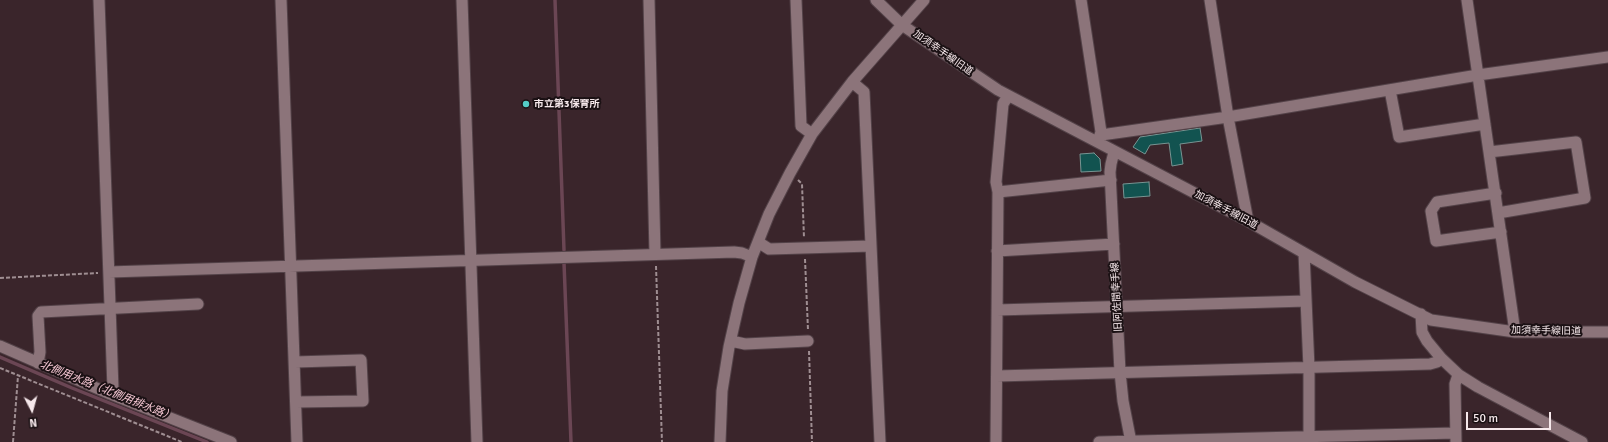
<!DOCTYPE html>
<html>
<head>
<meta charset="utf-8">
<style>
  body { margin:0 }
  #map { position:relative; width:1608px; height:442px; overflow:hidden; background:#3a252b; font-family:Signika,sans-serif }
  canvas { display:block }
  .north { position:absolute; left:12px; top:390px; width:40px; height:40px; -webkit-text-stroke:3px #1b1114; paint-order:stroke; rotate:174deg; font-size:11px; font-weight:700; line-height:16px; text-align:center; color:#f6e8eb }
  .north::after { content:''; display:block; margin:auto; width:14px; height:18px; background:#f6e8eb; clip-path:polygon(50% 0,100% 100%,50% 72%,0 100%) }
  .scale { position:absolute; left:1466px; top:412px; width:85px; height:18px; box-sizing:border-box; border:2px solid #f6e8eb; border-top:0; padding-left:5px; font-size:12px; line-height:14px; white-space:nowrap; color:#f6e8eb; -webkit-text-stroke:3px #1b1114; paint-order:stroke }
</style>
</head>
<body>
<div id="map">
<canvas width="1608" height="442"></canvas>
<div class="north">N</div>
<div class="scale">50 m</div>
</div>
<script>
const ctx = document.querySelector('canvas').getContext('2d');
ctx.lineJoin = 'round';
function shape(rows) {
  const path = new Path2D();
  for (const r of rows) {
    path.moveTo(r[0], r[1]);
    for (let i = 2; i < r.length; i += 2) path.lineTo(r[i], r[i + 1]);
  }
  return path;
}
function trace(path, color, width, dash) {
  ctx.strokeStyle = color;
  ctx.lineWidth = width;
  ctx.lineCap = dash ? 'butt' : 'round';
  ctx.setLineDash(dash || []);
  ctx.stroke(path);
}
function fillPath(path, color) {
  ctx.fillStyle = color;
  ctx.fill(path, 'evenodd');
}
function drawText(font, color, halo, rows, align = 'center') {
  ctx.font = font + ' Signika,"Noto Sans JP",sans-serif';
  ctx.lineWidth = 4;
  ctx.setLineDash([]);
  ctx.textBaseline = 'middle';
  ctx.strokeStyle = halo;
  ctx.fillStyle = color;
  for (const [text, x, y, turn = 0] of rows) {
    ctx.save();
    ctx.translate(x, y);
    ctx.rotate((+turn || 0) * Math.PI / 180);
    ctx.textAlign = isNaN(turn) ? turn : align;
    if (halo) ctx.strokeText(text, 0, 0);
    ctx.fillText(text, 0, 0);
    ctx.restore();
  }
}
trace(shape([
  [555,0,564,250],
  [564,263,571,442],
  [0,357,72,388,207,442]
]), '#6b4654', 3.5);
const building = shape([
  [1200,128,1202,141,1180,144,1183,164,1172,166,1169,143,1150,145,1145,154,1133,147,1140,137,1200,128],
  [1094,153,1100,159,1101,171,1081,172,1080,154,1094,153],
  [1149,182,1150,196,1124,198,1123,184,1149,182]
]);
fillPath(building, '#125350');
trace(building, '#789492', 1);
const minor = shape([
  [99,0,113,389,110,394],
  [281,0,297,442],
  [462,0,477,442],
  [649,0,655,254],
  [796,0,801,126,812,134],
  [876,0,902,25,998,90,1248,221,1355,282,1431,320,1515,332,1608,332],
  [1081,0,1101,132,1098,141],
  [1210,0,1228,117,1248,221],
  [1467,0,1515,332],
  [852,82,864,92,880,442],
  [1390,90,1399,137,1485,124],
  [1101,135,1228,117,1478,75,1608,57],
  [1114,152,1111,164,1110,172,1120,372,1123,401,1131,442],
  [1489,152,1576,142,1585,198,1498,213],
  [998,192,1111,180],
  [1496,193,1437,202,1431,211,1436,241,1501,232],
  [758,242,769,249,871,246],
  [997,251,1114,244],
  [1304,253,1309,368,1309,442],
  [109,272,734,252,742,253,752,257],
  [997,310,1306,301],
  [1421,314,1422,332,1427,341,1441,358,1459,375,1478,387,1582,442],
  [731,341,745,344,808,341],
  [0,346,110,394,231,442],
  [295,362,361,360,363,401,296,402],
  [38,363,40,352,38,316,41,312,198,304],
  [997,376,1430,364,1437,362,1441,358],
  [720,442,722,391,729,347,739,303,752,257,769,214,790,173,812,134,852,82,924,0],
  [996,442,998,192,996,182,1003,104,1008,96],
  [1099,442,1455,433],
  [1456,442,1455,384,1457,378,1459,375]
]);
trace(minor, '#534248', 13);
trace(shape([
  [798,180,802,184,804,238],
  [805,259,808,330],
  [656,266,662,442],
  [0,278,98,273],
  [809,351,812,442],
  [0,368,182,442],
  [13,442,18,376]
]), '#9f8e92', 2, [4, 2]);
trace(minor, '#8c747a', 11);
for (const [x, y, r, color] of [
  [526,104,4,"#54cdc7"]
]) {
  const dot = new Path2D();
  dot.arc(x, y, r, 0, 2 * Math.PI);
  ctx.fillStyle = color;
  ctx.fill(dot);
  trace(dot, '#1b1114', 1.5);
}
drawText('10px', '#f6e8eb', '#1b1114', [
  ["加須幸手線旧道",943,53,35],
  ["加須幸手線旧道",1226,210,28],
  ["旧阿佐間幸手線",1117,297,-93],
  ["加須幸手線旧道",1546,331,1]
]);
drawText('bold 10px', '#f6e8eb', '#1b1114', [
  ["市立第3保育所",534,104]
], 'left');
drawText('italic 11px', '#f7c9d5', '#1b1114', [
  ["北側用水路（北側用排水路）",107,391,22]
]);
</script>
</body>
</html>
